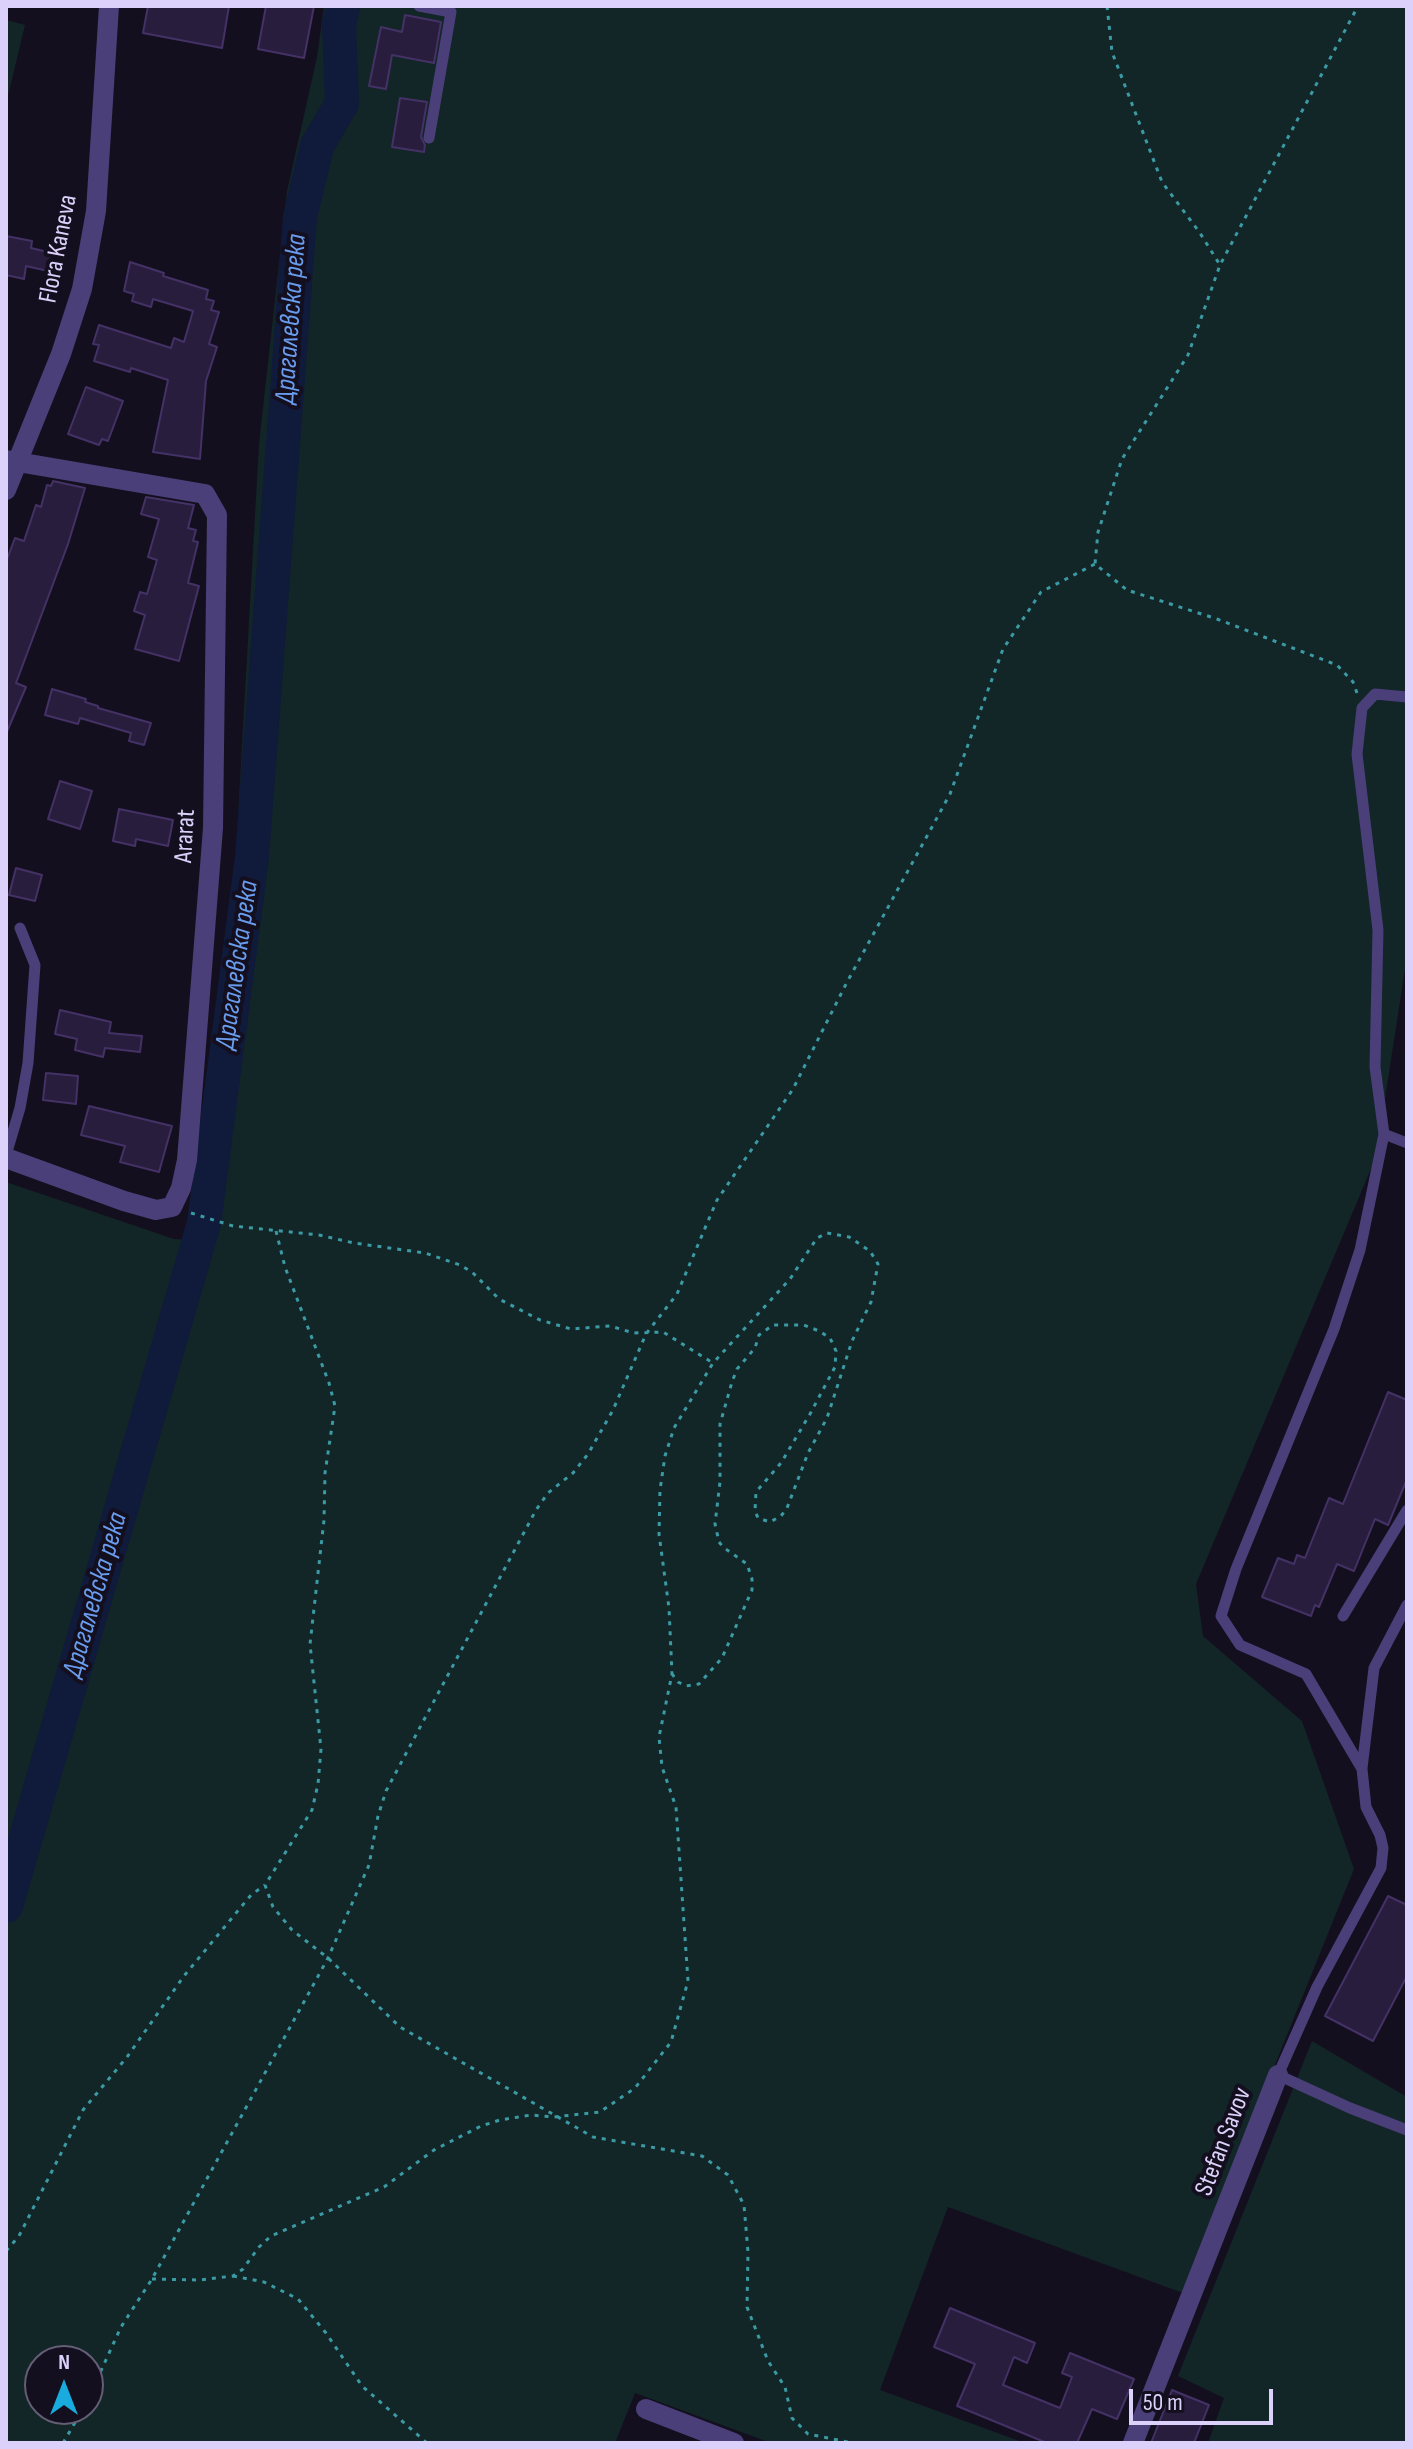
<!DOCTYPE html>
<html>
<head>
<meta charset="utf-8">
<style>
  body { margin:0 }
  #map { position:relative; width:1413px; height:2449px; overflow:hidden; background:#140f1e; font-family:"Sofia Sans Condensed",sans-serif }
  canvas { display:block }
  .frame { position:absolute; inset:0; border:8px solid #dcd1fa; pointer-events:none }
  .north { position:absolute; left:24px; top:2345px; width:80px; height:80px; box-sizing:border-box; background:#140f1e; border:2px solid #645d76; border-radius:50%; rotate:0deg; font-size:22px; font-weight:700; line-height:32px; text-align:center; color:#dcd1fa }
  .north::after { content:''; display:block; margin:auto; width:28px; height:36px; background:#19abdd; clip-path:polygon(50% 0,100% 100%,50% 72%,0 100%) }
  .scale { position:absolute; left:1129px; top:2389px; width:144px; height:36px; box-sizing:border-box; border:4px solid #dcd1fa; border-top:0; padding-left:10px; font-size:24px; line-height:28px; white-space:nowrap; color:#dcd1fa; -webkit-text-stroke:6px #140f1e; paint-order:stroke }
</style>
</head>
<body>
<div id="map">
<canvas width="1413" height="2449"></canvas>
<div class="frame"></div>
<div class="north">N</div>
<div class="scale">50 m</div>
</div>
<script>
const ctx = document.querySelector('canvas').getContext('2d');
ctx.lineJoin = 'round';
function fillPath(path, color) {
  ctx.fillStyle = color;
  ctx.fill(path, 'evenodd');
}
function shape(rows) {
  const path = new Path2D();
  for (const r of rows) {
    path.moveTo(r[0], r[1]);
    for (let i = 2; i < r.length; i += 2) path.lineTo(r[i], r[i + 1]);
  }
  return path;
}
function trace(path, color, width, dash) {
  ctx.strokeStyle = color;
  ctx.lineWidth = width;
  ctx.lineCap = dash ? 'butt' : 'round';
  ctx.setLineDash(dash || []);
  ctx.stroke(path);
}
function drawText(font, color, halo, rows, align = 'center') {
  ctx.font = font + ' "Sofia Sans Condensed",sans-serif';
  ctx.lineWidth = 8;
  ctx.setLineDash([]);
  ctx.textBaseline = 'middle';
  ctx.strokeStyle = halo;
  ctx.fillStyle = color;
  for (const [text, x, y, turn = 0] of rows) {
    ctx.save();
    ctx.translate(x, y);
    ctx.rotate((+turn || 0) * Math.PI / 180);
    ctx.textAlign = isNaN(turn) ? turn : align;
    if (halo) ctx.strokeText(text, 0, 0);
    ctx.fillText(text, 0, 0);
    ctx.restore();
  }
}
fillPath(shape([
  [324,6,1407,6,1407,956,1376,1157,1196,1584,1203,1636,1302,1721,1354,1869,1183,2293,948,2207,880,2390,1025,2443,771,2443,635,2393,615,2443,6,2443,6,1182,174,1239,214,1241,259,444,287,191,317,57],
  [40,2361,88,2361,88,2409,40,2409],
  [6,20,25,25,6,104],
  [1312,2041,1407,2097,1407,2443,1208,2443,1224,2398,1178,2376]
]), '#122527');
trace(shape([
  [6,1906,204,1223,252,857,300,217,317,146,342,103,339,26,343,6]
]), '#101a3b', 34);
const building = shape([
  [148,6,229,6,222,48,143,33,148,6],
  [266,6,314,6,304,58,258,49,266,6],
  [405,15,441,22,434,63,392,55,386,89,369,86,381,27,402,32,405,15],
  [400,98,427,102,421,137,425,145,424,152,392,147,400,98],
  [6,236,32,241,31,248,52,253,48,271,26,266,24,279,6,275,6,236],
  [130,262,164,273,163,276,208,290,206,299,214,301,211,310,219,312,209,344,217,347,206,381,200,459,153,452,168,380,131,368,130,372,94,361,99,345,93,344,99,325,171,348,174,338,184,342,193,311,153,299,151,307,132,301,134,294,124,291,130,262],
  [86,387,123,401,108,441,102,439,99,445,68,434,86,387],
  [53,481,85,488,68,544,16,683,26,687,6,734,6,562,15,538,24,541,36,505,41,507,47,485,51,486,53,481],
  [146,497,194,505,188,528,196,530,193,541,198,542,188,583,199,586,179,661,135,649,145,615,134,611,140,592,147,594,157,560,148,557,159,519,141,514,146,497],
  [52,689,86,699,85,702,98,706,98,708,151,723,144,745,129,741,131,733,80,718,78,724,45,715,52,689],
  [60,781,92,791,80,829,48,819,60,781],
  [119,809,173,820,168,846,136,839,135,846,113,841,119,809],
  [16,868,42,875,35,901,9,895,16,868],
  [60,1010,111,1022,109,1033,142,1036,140,1052,105,1048,103,1057,75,1050,77,1039,55,1034,60,1010],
  [46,1073,78,1076,76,1104,43,1100,46,1073],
  [89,1106,172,1126,159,1172,120,1162,125,1146,81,1135,89,1106],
  [1388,1392,1407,1400,1407,1479,1388,1525,1375,1519,1354,1571,1337,1564,1319,1607,1315,1605,1311,1616,1262,1597,1278,1558,1294,1564,1297,1555,1305,1558,1329,1498,1343,1504,1388,1392],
  [1388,1896,1407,1905,1407,1976,1373,2041,1325,2016,1388,1896],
  [950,2308,1035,2343,1027,2363,1014,2357,1003,2385,1060,2408,1072,2377,1062,2373,1070,2353,1134,2379,1117,2419,1092,2409,1077,2443,1047,2443,957,2406,975,2364,934,2347,950,2308],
  [1172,2390,1209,2405,1194,2443,1151,2443,1172,2390]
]);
fillPath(building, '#281d3d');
trace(building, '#443166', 2);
trace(shape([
  [1107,6,1112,52,1162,182,1200,233,1220,265],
  [1357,693,1353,682,1337,665,1217,619,1127,590,1095,564,1098,532,1122,459,1188,355,1220,265,1358,6],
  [191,1213,233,1226,319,1235,354,1243,425,1253,460,1265,472,1272,499,1299,540,1320,571,1329,610,1326,634,1333,663,1332,713,1363],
  [276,1231,285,1267,329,1383,335,1406,325,1473,324,1520,310,1644,321,1749,318,1784,312,1810,265,1885,273,1907,292,1930,328,1958,400,2027,593,2137,702,2156,728,2175,744,2205,748,2252,747,2307,768,2361,785,2387,792,2418,808,2434,853,2443],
  [6,2251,19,2236,83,2110,127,2057,184,1976,251,1895,265,1885],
  [233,2276,264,2282,298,2299,326,2333,362,2386,427,2443],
  [152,2279,200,2280,233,2276,243,2269,259,2247,271,2236,384,2187,434,2150,481,2126,500,2120,531,2115,554,2117,600,2112,635,2088,671,2042,688,1981,676,1807,662,1767,659,1737,672,1674,669,1608,659,1534,660,1490,665,1456,674,1428,713,1363,790,1279,817,1238,827,1233,849,1237,870,1251,878,1264,871,1302,852,1341,827,1418,808,1453,787,1508,781,1516,770,1522,758,1518,755,1511,756,1492,781,1463,810,1414,835,1367,836,1351,830,1338,819,1331,804,1325,773,1325,759,1335,755,1348,737,1369,732,1382,720,1424,720,1482,715,1524,719,1542,723,1547,747,1564,752,1579,752,1590,722,1658,699,1684,686,1686,678,1682,672,1674],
  [88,2399,121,2327,152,2279,328,1958,369,1865,378,1816,386,1791,536,1510,548,1493,573,1473,588,1454,613,1410,646,1334,677,1294,717,1200,793,1089,846,984,950,794,1003,649,1041,592,1095,564],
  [63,2443,83,2409]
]), '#3b9aa4', 3, [4, 6]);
trace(shape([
  [419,6,451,12,429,138],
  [1407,697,1375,694,1362,708,1357,754,1378,930,1375,1067,1384,1134,1360,1250,1334,1329,1236,1569,1221,1616,1240,1645,1306,1674,1362,1769,1366,1807,1380,1835,1383,1848,1381,1868,1317,1987,1278,2075,1350,2108,1407,2130],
  [1384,1134,1407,1143],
  [6,1155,20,1108,28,1063,35,965,20,928],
  [1343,1616,1407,1510],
  [1362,1768,1374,1668,1407,1605]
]), '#4a3f78', 11);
trace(shape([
  [6,460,205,494,217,515,213,828,187,1160,181,1188,172,1207,156,1210,124,1201,6,1158],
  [6,490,61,354,82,289,96,211,109,6],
  [646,2409,734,2443],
  [1133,2443,1278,2075]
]), '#4a3f78', 20);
drawText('26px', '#dcd1fa', '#140f1e', [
  ["Flora Kaneva",59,249,-79],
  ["Ararat",186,836,-87],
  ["Stefan Savov",1224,2142,-69]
]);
drawText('italic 28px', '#6a9cee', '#140f1e', [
  ["Драгалевска река",292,319,-86],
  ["Драгалевска река",238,965,-82],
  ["Драгалевска река",96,1595,-74]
]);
</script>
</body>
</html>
